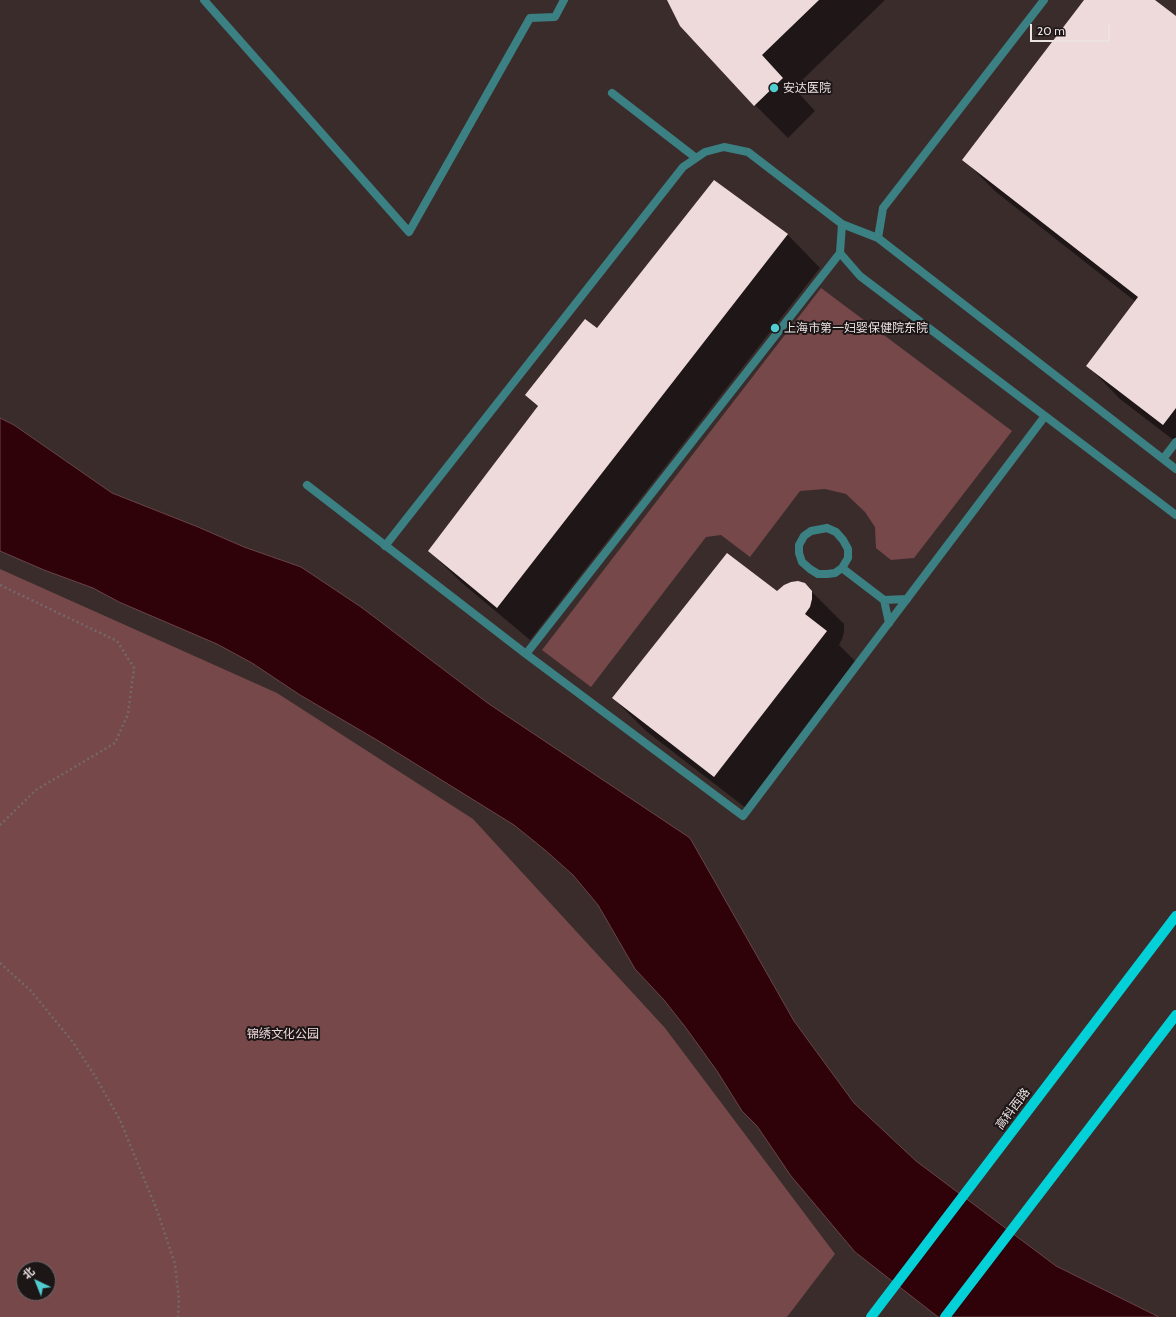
<!DOCTYPE html>
<html>
<head>
<meta charset="utf-8">
<style>
  body { margin:0 }
  #map { position:relative; width:1176px; height:1317px; overflow:hidden; background:#3b2c2c; font-family:Cabin,"Noto Sans SC",sans-serif }
  canvas { display:block }
  .north { position:absolute; left:16px; top:1261px; width:40px; height:40px; box-sizing:border-box; background:#1d1616; border:1px solid #706868; border-radius:50%; rotate:317deg; font-size:11px; font-weight:700; line-height:16px; text-align:center; color:#ece2e2 }
  .north::after { content:''; display:block; margin:auto; width:14px; height:18px; background:#51ccd1; clip-path:polygon(50% 0,100% 100%,50% 72%,0 100%) }
  .scale { position:absolute; left:1030px; top:24px; width:80px; height:18px; box-sizing:border-box; border:2px solid #ece2e2; border-top:0; padding-left:5px; font-size:12px; line-height:14px; white-space:nowrap; color:#ece2e2; -webkit-text-stroke:3px #1d1616; paint-order:stroke }
</style>
</head>
<body>
<div id="map">
<canvas width="1176" height="1317"></canvas>
<div class="north">北</div>
<div class="scale">20 m</div>
</div>
<script>
const ctx = document.querySelector('canvas').getContext('2d');
ctx.lineJoin = 'round';
function fillPath(path, color) {
  ctx.fillStyle = color;
  ctx.fill(path, 'evenodd');
}
function shape(rows) {
  const path = new Path2D();
  for (const r of rows) {
    path.moveTo(r[0], r[1]);
    for (let i = 2; i < r.length; i += 2) path.lineTo(r[i], r[i + 1]);
  }
  return path;
}
function trace(path, color, width, dash) {
  ctx.strokeStyle = color;
  ctx.lineWidth = width;
  ctx.lineCap = dash ? 'butt' : 'round';
  ctx.setLineDash(dash || []);
  ctx.stroke(path);
}
function drawText(font, color, halo, rows, align = 'center') {
  ctx.font = font + ' Cabin,"Noto Sans SC",sans-serif';
  ctx.lineWidth = 4;
  ctx.setLineDash([]);
  ctx.textBaseline = 'middle';
  ctx.strokeStyle = halo;
  ctx.fillStyle = color;
  for (const [text, x, y, turn = 0] of rows) {
    ctx.save();
    ctx.translate(x, y);
    ctx.rotate((+turn || 0) * Math.PI / 180);
    ctx.textAlign = isNaN(turn) ? turn : align;
    if (halo) ctx.strokeText(text, 0, 0);
    ctx.fillText(text, 0, 0);
    ctx.restore();
  }
}
fillPath(shape([
  [821,288,1012,431,914,558,891,560,876,548,875,527,865,512,846,494,825,489,800,491,750,557,721,535,706,537,591,687,542,650],
  [0,569,277,693,473,819,665,1028,835,1254,787,1317,0,1317],
  [24,1269,48,1269,48,1293,24,1293]
]), '#76484a');
const water = shape([
  [0,418,14,425,112,493,198,527,244,547,301,567,361,607,489,704,690,838,794,1021,854,1103,916,1161,1056,1266,1159,1317,938,1317,855,1252,791,1176,757,1126,742,1111,717,1071,686,1028,664,1000,635,969,598,905,573,875,545,850,514,825,377,740,300,695,252,663,217,644,119,602,93,588,44,570,0,551,0,418]
]);
fillPath(water, '#2f0108');
trace(water, '#684449', 1);
fillPath(shape([
  [668,0,885,0,794,88,815,111,788,138,755,105,681,26],
  [1085,0,1154,0,1176,18,1176,442,1120,399,1088,366,1136,302,996,192,964,160],
  [714,181,788,235,820,268,530,640,462,583,429,551,538,407,526,395,598,329],
  [804,584,844,624,844,632,842,639,839,645,858,664,747,809,646,731,613,698,777,593]
]), '#0007');
fillPath(shape([
  [667,0,819,0,762,55,783,78,754,106,680,26],
  [1084,0,1155,0,1176,16,1176,408,1163,425,1086,366,1138,297,962,160],
  [714,180,788,234,497,608,428,551,538,406,525,395,585,319,597,328],
  [727,553,777,591,784,585,791,582,798,581,805,583,812,591,812,599,810,607,805,614,827,631,714,777,612,698]
]), '#efdadb');
trace(shape([
  [0,585,117,641,134,668,128,714,115,743,36,790,0,825],
  [0,963,31,991,72,1041,95,1076,120,1120,158,1213,175,1264,179,1300,178,1317]
]), '#756868', 2.5, [2, 3]);
trace(shape([
  [204,0,409,232,530,18,555,17,564,0],
  [612,93,696,158],
  [842,224,840,253,860,276,1176,515],
  [878,238,883,208,1044,0],
  [1163,459,1176,442],
  [307,485,526,654,743,816,1045,416],
  [827,528,836,532,843,540,848,549,848,558,842,568,835,573,827,574,818,574,810,569,802,562,799,553,799,545,804,536,811,531,827,528],
  [385,546,683,167,705,152,724,147,748,152,842,224,878,238,1176,469],
  [842,568,884,600,889,623],
  [884,600,907,599],
  [526,654,840,253]
]), '#3b8184', 8);
trace(shape([
  [871,1317,1176,916],
  [945,1317,1176,1015]
]), '#04d1d7', 10);
for (const [x, y, r, color] of [
  [774,88,5,"#51ccd1"],
  [775,328,5,"#51ccd1"]
]) {
  const dot = new Path2D();
  dot.arc(x, y, r, 0, 2 * Math.PI);
  ctx.fillStyle = color;
  ctx.fill(dot);
  trace(dot, '#1d1616', 1.5);
}
drawText('12px', '#ece2e2', '#1d1616', [
  ["安达医院",783,88],
  ["上海市第一妇婴保健院东院",784,328]
], 'left');
drawText('12px', '#f1dadb', '#1d1616', [
  ["锦绣文化公园",283,1034]
]);
drawText('12px', '#ece2e2', '#1d1616', [
  ["高科西路",1013,1109,-53]
]);
</script>
</body>
</html>
